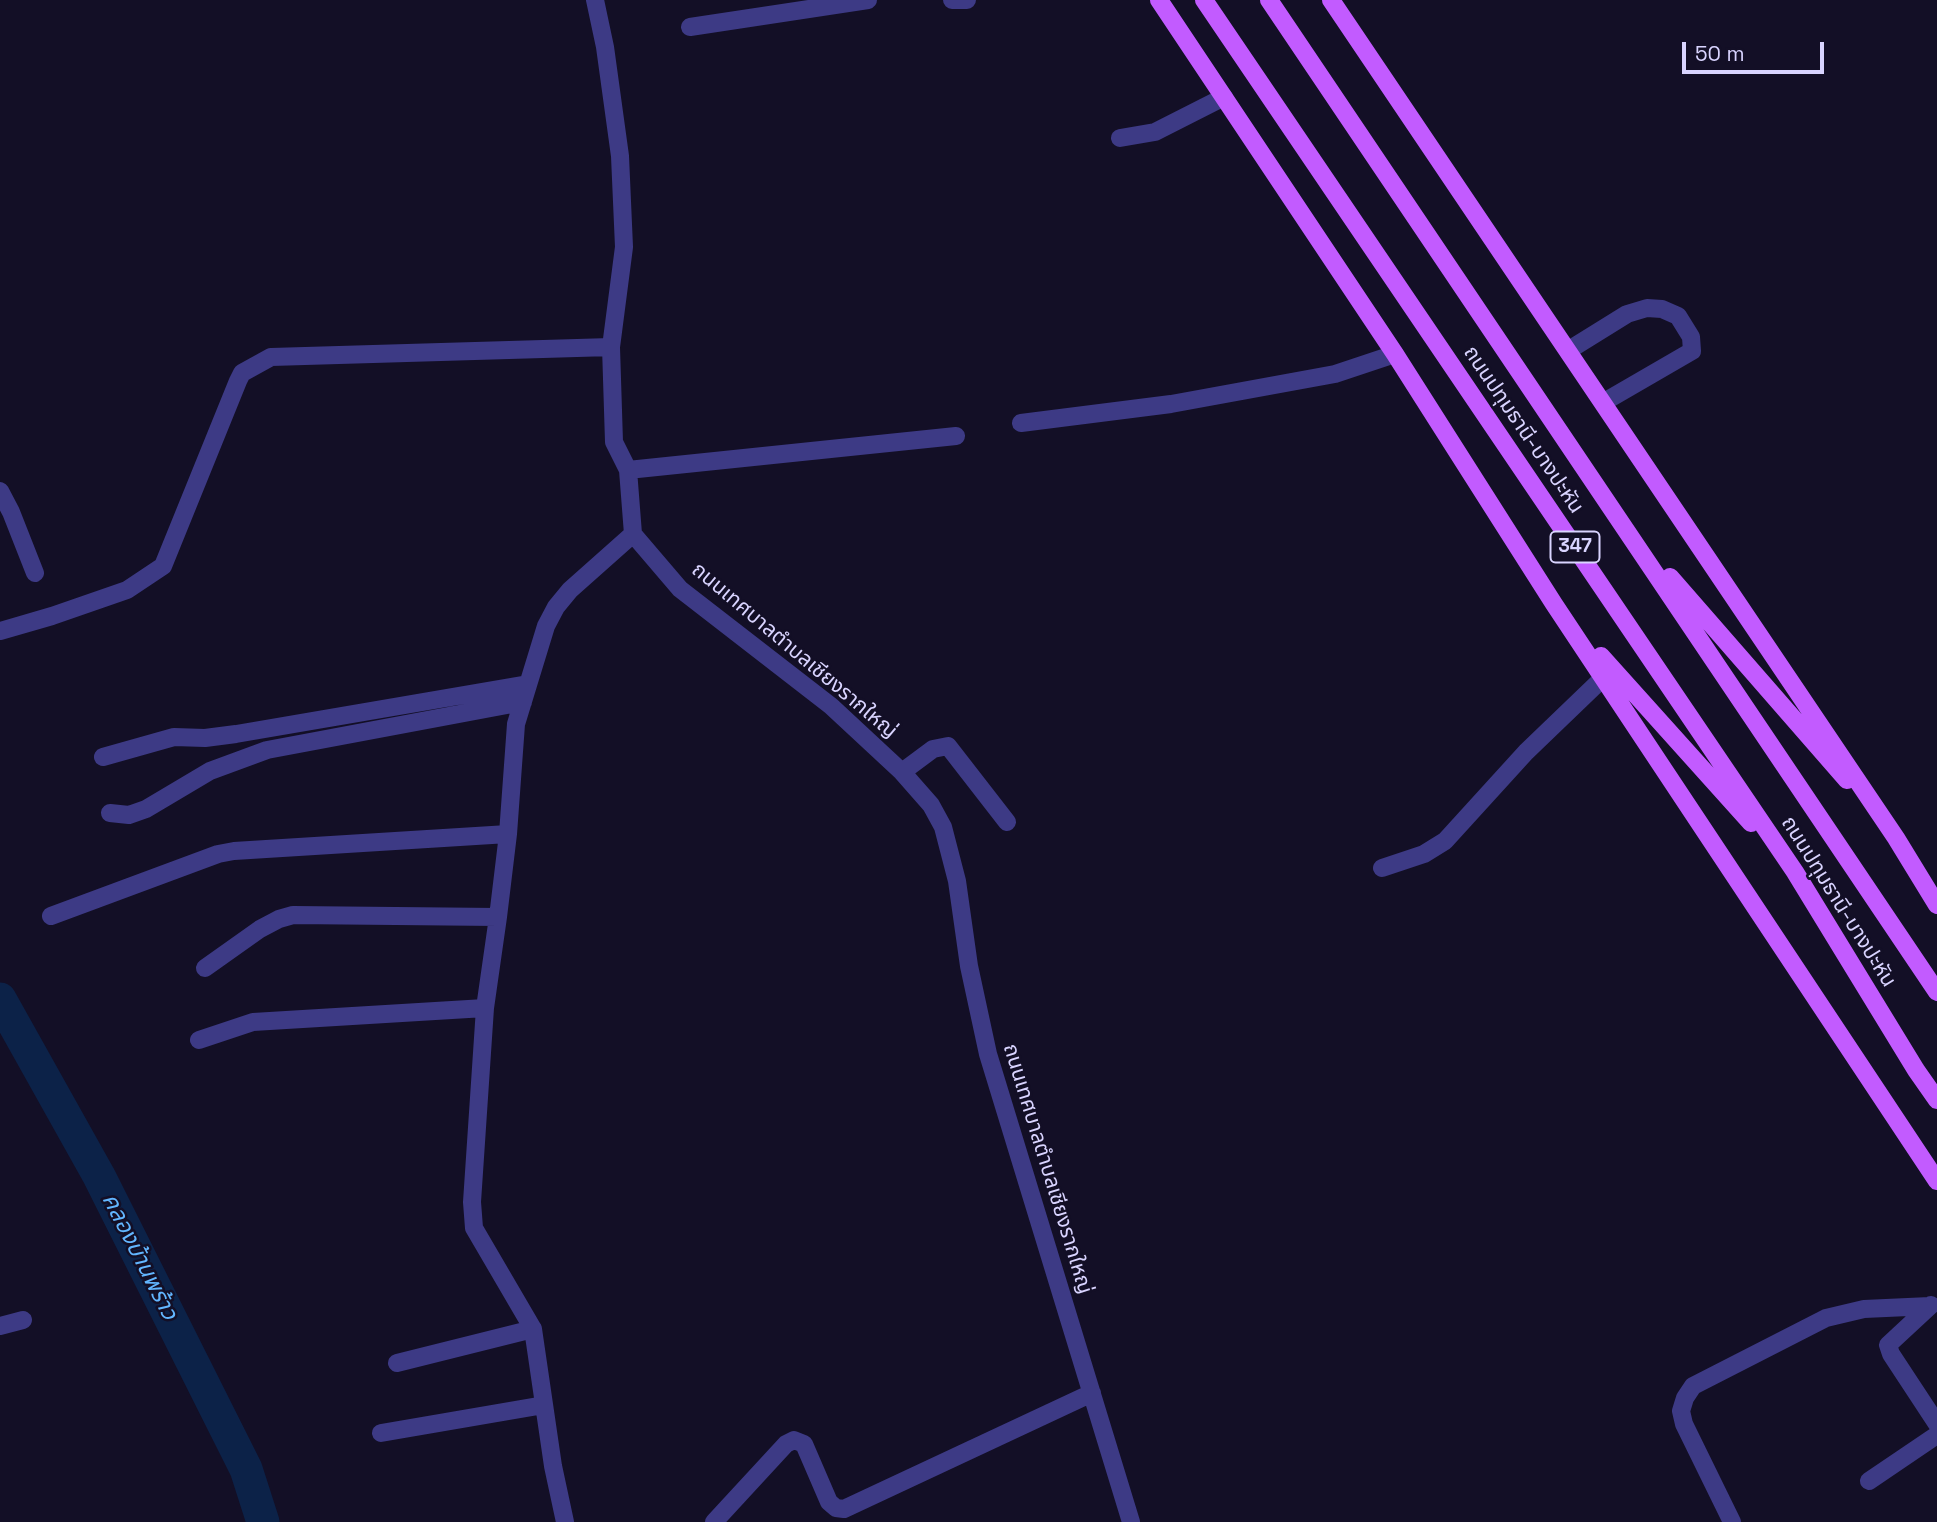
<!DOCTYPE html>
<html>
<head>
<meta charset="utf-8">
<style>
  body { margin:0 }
  #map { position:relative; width:1937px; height:1522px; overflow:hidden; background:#130f26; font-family:"Space Grotesk",sans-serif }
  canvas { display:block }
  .scale { position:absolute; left:1682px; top:42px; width:142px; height:32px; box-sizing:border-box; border:4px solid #d9d4ff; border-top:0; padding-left:9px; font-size:21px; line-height:24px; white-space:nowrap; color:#d9d4ff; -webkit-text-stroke:5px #130f26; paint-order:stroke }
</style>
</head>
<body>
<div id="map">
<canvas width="1937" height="1522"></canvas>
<div class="scale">50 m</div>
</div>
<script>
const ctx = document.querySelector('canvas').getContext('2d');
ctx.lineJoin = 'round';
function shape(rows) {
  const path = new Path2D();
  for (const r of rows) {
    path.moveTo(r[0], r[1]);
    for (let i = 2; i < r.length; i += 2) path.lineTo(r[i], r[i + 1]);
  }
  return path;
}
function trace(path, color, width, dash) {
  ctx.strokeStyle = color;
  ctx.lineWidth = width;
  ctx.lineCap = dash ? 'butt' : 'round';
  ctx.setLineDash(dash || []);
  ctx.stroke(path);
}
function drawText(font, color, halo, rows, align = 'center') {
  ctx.font = font + ' "Space Grotesk","Noto Sans Thai",sans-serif';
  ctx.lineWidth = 5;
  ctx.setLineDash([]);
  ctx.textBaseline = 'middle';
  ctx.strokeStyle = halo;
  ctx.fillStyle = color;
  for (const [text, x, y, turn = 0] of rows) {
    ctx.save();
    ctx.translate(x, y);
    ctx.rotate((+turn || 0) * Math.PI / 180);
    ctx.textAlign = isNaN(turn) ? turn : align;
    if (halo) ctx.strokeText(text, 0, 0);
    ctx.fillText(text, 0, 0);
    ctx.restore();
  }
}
trace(shape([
  [0,999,99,1176,246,1469,263,1522]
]), '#0c2248', 33);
trace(shape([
  [595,0,605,47,620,156,624,247,611,347,614,442,628,470,633,534,680,589,831,706,902,772,931,805,943,827,957,881,969,966,988,1054,1131,1522],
  [952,0,967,0],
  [690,27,868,0],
  [1120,138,1155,132,1224,97],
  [1569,350,1627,314,1647,308,1662,309,1678,316,1691,337,1692,351,1604,402],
  [1021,423,1171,404,1335,374,1395,354],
  [628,470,956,436],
  [0,491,11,512,35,573],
  [0,631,52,616,127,590,163,566,238,381,242,373,271,357,611,347],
  [103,757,174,737,205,738,236,734,528,684],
  [902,772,933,749,948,746,1007,822],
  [110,813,129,815,146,809,210,771,267,750,523,702],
  [1382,868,1424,854,1445,841,1526,752,1604,677],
  [51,916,218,854,234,851,508,834],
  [498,917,485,1008,472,1202,474,1228,533,1329,553,1466,565,1522],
  [205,968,260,929,279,919,293,915,498,917,508,834,516,724,546,626,556,607,570,590,633,534],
  [199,1040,253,1022,485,1008],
  [1931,1305,1888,1345,1891,1354,1937,1424],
  [0,1326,23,1320],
  [397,1363,533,1329],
  [381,1433,544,1405],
  [1869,1481,1937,1435],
  [714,1522,786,1444,794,1440,804,1444,829,1502,836,1508,844,1509,1092,1393],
  [1732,1522,1684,1424,1681,1411,1685,1398,1693,1386,1826,1318,1864,1309,1930,1306]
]), '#3d3a85', 18);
trace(shape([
  [1159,0,1395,354,1554,604,1937,1181],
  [1204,0,1795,872,1916,1070,1937,1100],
  [1269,0,1937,992],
  [1331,0,1896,838,1937,905],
  [1670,577,1847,780],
  [1601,656,1751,823]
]), '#c25bff', 18);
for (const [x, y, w] of [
  [1575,547,49]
]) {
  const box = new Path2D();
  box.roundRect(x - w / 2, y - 15.5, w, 31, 5);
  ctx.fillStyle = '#130f26';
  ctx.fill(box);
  trace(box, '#d9d4ff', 2);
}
drawText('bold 19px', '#d9d4ff', null, [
  ["347",1575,547]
]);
drawText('21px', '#d9d4ff', '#130f26', [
  ["ถนนปทุมธานี-บางปะหัน",1523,430,56],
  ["ถนนเทศบาลตำบลเชียงรากใหญ่",794,651,40],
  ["ถนนปทุมธานี-บางปะหัน",1838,902,58],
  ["ถนนเทศบาลตำบลเชียงรากใหญ่",1047,1169,73]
]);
drawText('italic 23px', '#62b6ff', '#130f26', [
  ["คลองบ้านพร้าว",139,1257,63]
]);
</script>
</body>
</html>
